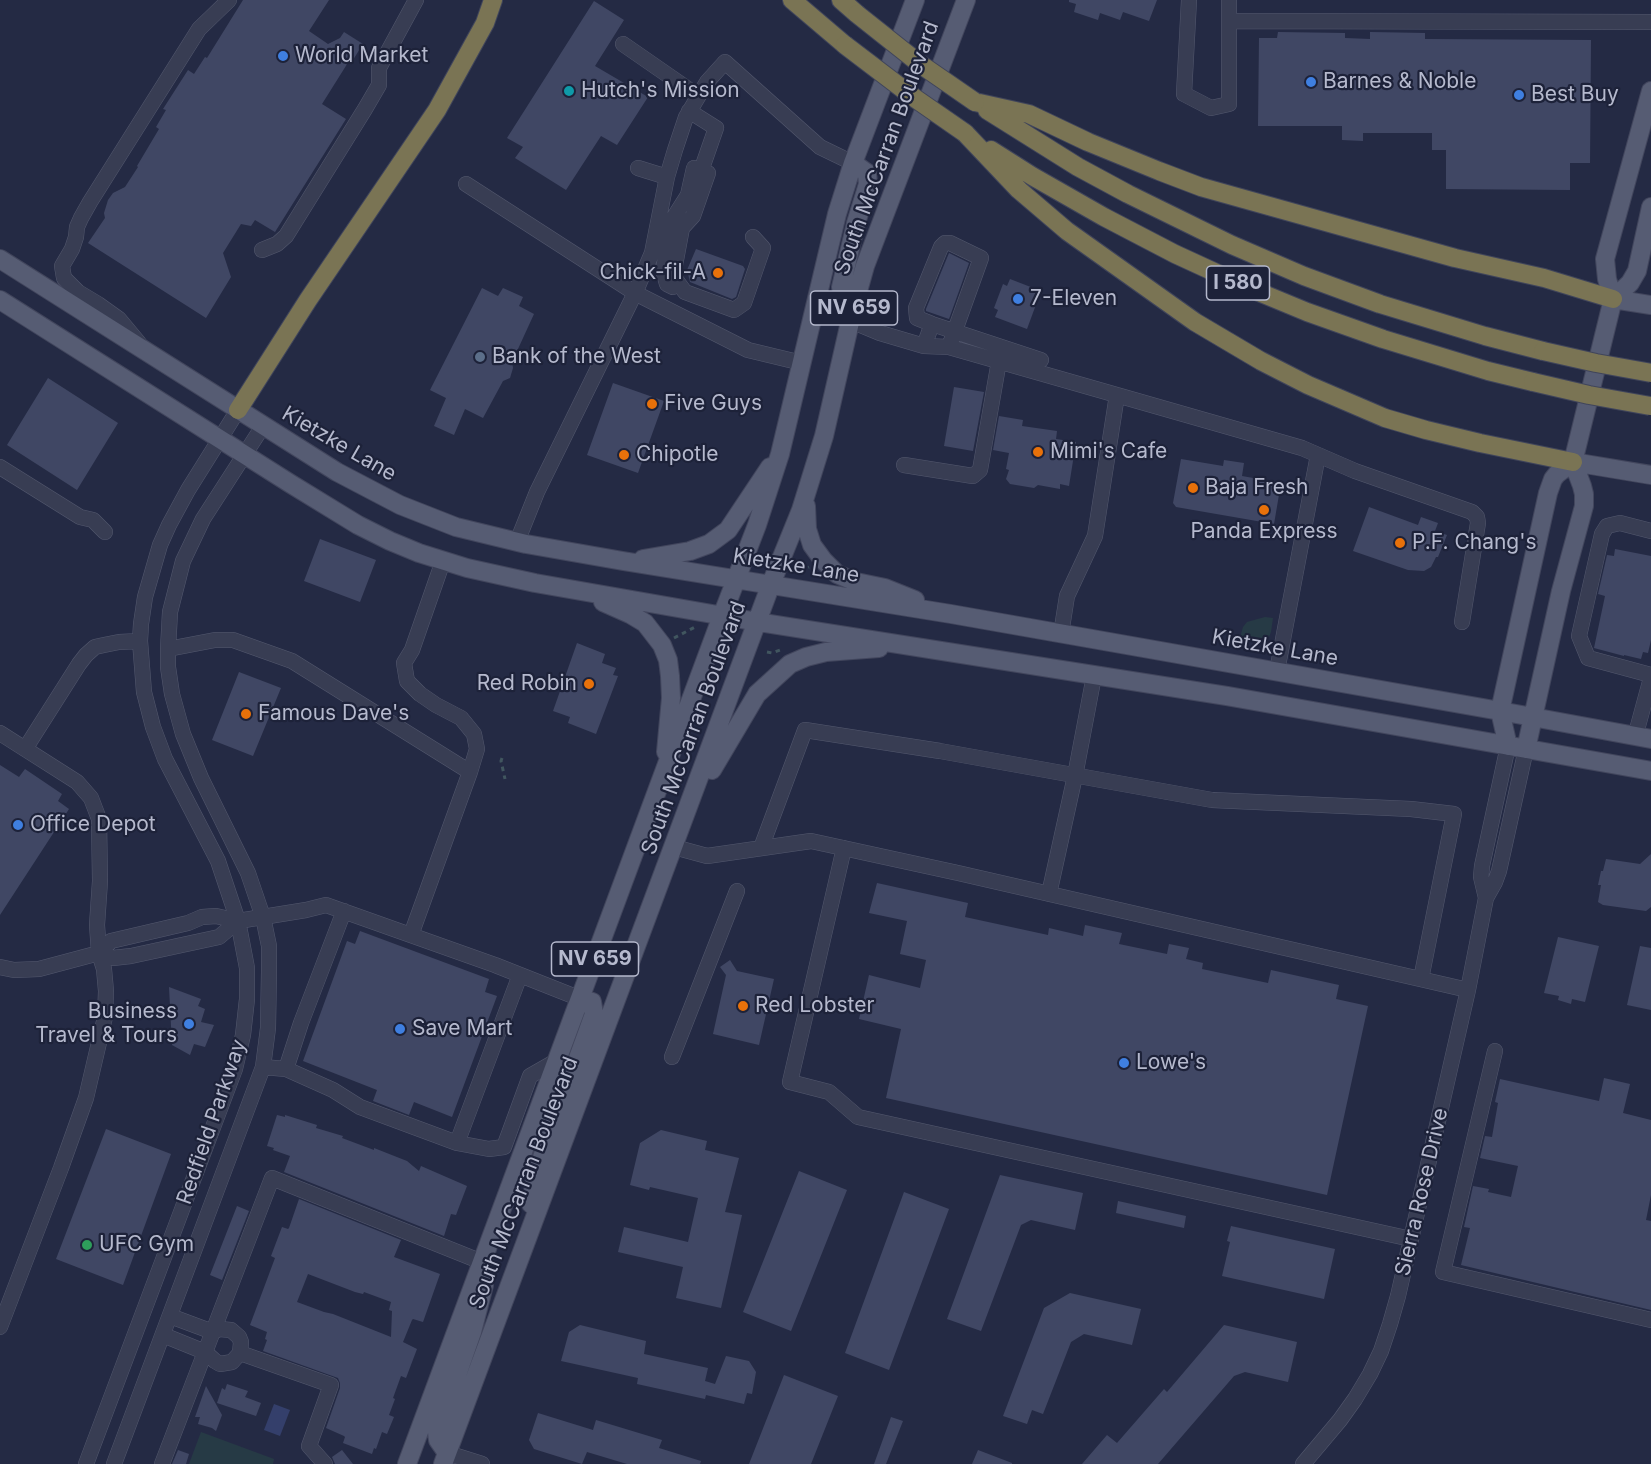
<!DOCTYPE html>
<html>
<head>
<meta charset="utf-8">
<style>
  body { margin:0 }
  canvas { display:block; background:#242a44 }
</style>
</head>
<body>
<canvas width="1651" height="1464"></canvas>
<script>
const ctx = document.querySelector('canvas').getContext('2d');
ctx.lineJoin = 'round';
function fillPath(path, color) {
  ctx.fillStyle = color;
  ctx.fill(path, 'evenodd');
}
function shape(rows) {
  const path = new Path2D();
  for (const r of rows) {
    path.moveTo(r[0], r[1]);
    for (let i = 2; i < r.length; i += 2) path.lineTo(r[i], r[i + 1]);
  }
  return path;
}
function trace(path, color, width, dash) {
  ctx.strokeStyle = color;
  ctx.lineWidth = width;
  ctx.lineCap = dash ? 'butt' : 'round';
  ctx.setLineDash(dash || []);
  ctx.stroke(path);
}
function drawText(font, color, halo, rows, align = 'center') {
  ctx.font = font + ' Inter,sans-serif';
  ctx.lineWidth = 4.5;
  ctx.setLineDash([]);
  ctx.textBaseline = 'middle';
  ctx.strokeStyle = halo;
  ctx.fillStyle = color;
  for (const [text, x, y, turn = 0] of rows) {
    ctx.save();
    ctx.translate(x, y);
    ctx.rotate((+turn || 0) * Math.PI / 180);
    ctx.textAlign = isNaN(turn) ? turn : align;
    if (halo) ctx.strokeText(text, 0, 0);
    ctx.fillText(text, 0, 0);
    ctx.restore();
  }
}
fillPath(shape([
  [1265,617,1273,618,1271,632,1269,637,1239,641,1243,627,1247,622],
  [201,1432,274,1459,273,1464,189,1464]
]), '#263a45');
fillPath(shape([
  [274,1404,290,1410,280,1436,264,1430]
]), '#343f6b');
fillPath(shape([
  [243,0,329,0,309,31,328,44,340,38,344,32,363,44,351,63,349,61,322,104,346,119,275,232,255,220,251,226,241,224,223,253,231,277,206,318,88,243,105,218,104,213,108,200,113,193,125,187,138,167,137,166,159,129,156,127,166,110,163,109,188,70,194,74,205,57,207,58],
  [1069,0,1157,0,1149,21,1123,12,1120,20,1100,13,1098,20,1074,12,1076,4,1069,2],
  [594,1,624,20,595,66,648,97,617,145,601,136,566,190,515,158,523,147,507,138],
  [1278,32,1345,33,1345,38,1370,39,1370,32,1425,33,1425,39,1591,40,1590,163,1570,163,1570,190,1446,189,1446,150,1432,150,1432,133,1363,133,1363,141,1342,140,1342,126,1258,126,1259,38,1277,38],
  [696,249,743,266,745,269,736,297,732,299,690,282,687,270],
  [949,253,969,263,949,319,926,311,926,309],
  [1010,279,1041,291,1027,329,995,317,998,310,994,308,1003,284,1007,286],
  [482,288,498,296,503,288,523,297,519,306,534,314,512,362,513,368,510,378,503,381,483,418,465,409,454,435,434,426,446,398,430,390],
  [48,378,118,423,77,490,7,445],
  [613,383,664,401,638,473,587,455],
  [954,387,984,392,973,451,944,446],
  [999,416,1023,420,1022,426,1057,431,1056,439,1076,442,1069,486,1060,484,1060,489,1038,485,1034,488,1010,484,1006,479,1009,470,1006,469,1009,453,993,450],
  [1181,459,1223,466,1224,460,1244,463,1242,476,1281,483,1274,524,1176,507,1173,503],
  [1369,507,1418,525,1421,517,1438,523,1435,531,1447,535,1438,557,1436,557,1431,567,1424,571,1408,570,1353,551],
  [320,539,376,560,360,602,304,581],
  [1615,549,1651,556,1651,640,1648,653,1643,652,1641,659,1624,655,1624,656,1594,648,1605,596,1598,594,1607,555,1614,556],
  [577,643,605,654,602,663,616,668,613,675,618,676,596,734,568,723,570,717,553,711],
  [239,672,281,688,253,756,212,740],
  [0,765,19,777,25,769,62,794,58,801,69,809,0,915],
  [1651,854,1651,907,1646,911,1603,905,1598,902,1601,885,1598,885,1601,871,1603,871,1606,859,1640,864],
  [877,883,968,903,965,917,1048,935,1049,928,1083,936,1085,925,1122,933,1119,944,1167,954,1169,944,1189,948,1186,959,1203,963,1202,969,1268,983,1271,970,1339,985,1336,999,1368,1006,1327,1195,886,1098,901,1029,859,1019,869,975,920,988,926,960,900,954,907,921,869,913],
  [360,931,489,979,485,992,497,996,452,1117,414,1102,409,1115,373,1101,377,1090,303,1061,347,941,355,944],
  [1558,937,1599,946,1585,1002,1572,999,1571,1004,1558,1000,1559,996,1544,993],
  [1640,946,1651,948,1651,1010,1627,1005],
  [730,960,737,971,774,979,759,1045,713,1034,726,975,720,967],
  [169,987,201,999,198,1006,205,1009,201,1022,214,1025,205,1047,194,1044,190,1055,172,1045],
  [1604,1078,1630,1084,1623,1113,1651,1120,1651,1195,1646,1220,1651,1221,1651,1310,1461,1265,1470,1228,1464,1227,1473,1186,1489,1189,1488,1192,1511,1197,1518,1166,1480,1158,1485,1136,1492,1137,1498,1103,1495,1102,1500,1079,1599,1101],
  [277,1115,285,1117,285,1115,317,1125,316,1128,343,1136,342,1138,374,1150,374,1148,407,1161,419,1171,421,1166,467,1186,456,1215,451,1214,444,1236,284,1172,290,1156,273,1150,274,1148,267,1146],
  [106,1129,171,1154,123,1285,56,1259],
  [661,1130,707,1141,705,1150,739,1158,725,1212,742,1215,721,1308,676,1298,683,1267,618,1252,624,1227,688,1242,698,1198,650,1187,649,1190,630,1185,640,1143],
  [799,1171,847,1190,791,1331,743,1312],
  [1000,1175,1083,1193,1075,1230,1031,1220,1021,1225,981,1331,947,1319],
  [904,1192,949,1209,889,1370,845,1353],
  [299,1199,401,1240,394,1257,440,1274,423,1322,413,1319,412,1320,403,1342,417,1349,406,1378,401,1376,393,1398,395,1399,389,1415,394,1417,387,1434,382,1432,376,1449,374,1448,372,1454,343,1443,345,1437,344,1436,326,1428,340,1388,340,1383,338,1378,263,1351,267,1340,265,1339,267,1332,250,1325,275,1258,271,1256,282,1227,288,1229,289,1228],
  [308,1274,355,1292,363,1294,364,1292,391,1302,389,1310,392,1311,391,1337,333,1314,324,1312,297,1302],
  [1118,1201,1186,1216,1184,1228,1116,1213],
  [237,1206,249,1211,222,1280,210,1275],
  [1231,1226,1335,1249,1324,1299,1222,1276,1230,1242,1227,1241],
  [1070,1293,1141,1309,1132,1345,1084,1334,1071,1342,1043,1414,1032,1410,1027,1424,1003,1416,1044,1308],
  [580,1325,646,1341,644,1354,708,1368,705,1381,715,1384,726,1356,749,1361,756,1372,752,1394,747,1393,744,1404,706,1395,705,1399,637,1384,638,1378,561,1361,569,1332],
  [1224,1325,1297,1342,1288,1382,1245,1372,1234,1376,1158,1464,1082,1464,1107,1435,1117,1443,1164,1389,1167,1392],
  [784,1375,838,1396,811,1464,749,1464],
  [227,1384,248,1391,245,1397,261,1403,256,1416,217,1403,222,1388,225,1390],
  [206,1386,222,1415,216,1431,212,1428,198,1424,200,1417,195,1417],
  [538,1413,593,1430,596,1420,662,1440,659,1448,701,1461,700,1464,627,1464,587,1452,582,1464,534,1449,529,1440],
  [891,1417,903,1421,886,1464,874,1464],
  [178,1450,189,1454,186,1464,172,1464],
  [342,1450,353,1464,335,1464,332,1457],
  [978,1450,1012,1463,1012,1464,972,1464]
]), '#404764');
const minor = shape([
  [1189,0,1184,94,1211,108,1229,104,1229,0],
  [1229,21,1651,22],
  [623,44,698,96],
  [689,111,716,128,701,171],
  [638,168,667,177],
  [708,173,693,216,682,228,673,276,685,292,734,310,744,303,763,248,753,237],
  [466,184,635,293,748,350,802,363],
  [262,250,277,244,286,236,365,109,379,85,379,68,416,0],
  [673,287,667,284,663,270,674,217,688,195,694,168],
  [851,321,880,333,924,346,949,347,1302,448,1355,471,1472,512,1477,517,1478,523,1462,622],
  [932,324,917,318,916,308,941,247,945,243,950,243,981,258,949,347],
  [139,343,119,319,98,304,78,292,64,278,62,266,72,249,76,237,77,227,81,218,90,202,199,29,229,0],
  [924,346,932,324,1041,360],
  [904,465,973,476,980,470,999,361],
  [0,467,80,517,93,520,105,532],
  [1651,531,1620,523,1607,526,1602,534,1579,636,1588,658,1651,675],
  [517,542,537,492,635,293,652,253,667,177,675,150,686,117,707,82,725,62,820,147,853,163],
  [1061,634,1067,596,1095,536,1117,395],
  [168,649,215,640,233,640,292,661,470,772],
  [1277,671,1318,455],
  [0,733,77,782,91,798,99,819,100,881,97,925,99,953,104,969,106,991,105,1017,86,1098,61,1168,0,1327],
  [1635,737,1651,678],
  [25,749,79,664,86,655,95,647,104,645,119,642,140,641],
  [674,847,707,856,811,841,958,873,1468,990],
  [761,848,805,730,940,751,1212,800,1411,809,1454,814,1421,979],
  [844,848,790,1082,829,1092,858,1117,1411,1239],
  [1049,894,1075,776,1094,676],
  [1486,898,1481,877,1482,866,1508,746],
  [411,935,470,772,477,749,474,734,461,718,436,705,420,694,407,681,404,663,412,650,443,561],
  [99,953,113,958,131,956,219,937,238,921],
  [0,967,14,970,39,969,99,953,111,941,188,923,202,917,216,916,238,921,306,910,326,905,495,965,581,999],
  [1495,1051,1443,1272,1651,1320],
  [672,1057,737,891],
  [263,1067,286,1069,301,1023,344,911],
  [286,1069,333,1090,360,1107,457,1143,489,1149,504,1147,530,1076,558,1060],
  [457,1143,520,975],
  [163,1335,205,1352,215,1361,220,1364,232,1362,240,1353,241,1342,239,1337,231,1330,219,1329,213,1332,170,1316],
  [240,1353,331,1385,309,1446,325,1464],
  [447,1453,482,1464],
  [86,1464,235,1069,243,1035,247,999,247,968,238,921,218,861,165,759,153,727,144,692,140,641,141,624,145,597,160,545,169,525,188,490,238,410],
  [114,1464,263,1067,268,1028,269,971,269,946,263,917,248,873,201,778,183,734,172,694,168,667,168,649,170,612,183,561,203,519,263,426],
  [162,1464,272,1178,482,1262],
  [1303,1464,1340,1420,1355,1399,1370,1374,1381,1351,1390,1324,1398,1296,1468,990,1486,898,1495,882,1499,871,1526,749]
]);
const major = shape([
  [0,259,337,472,400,505,456,527,526,544,623,561,951,614,1500,711,1651,739],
  [1613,299,1630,283,1637,271,1651,207],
  [1613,299,1651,305],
  [0,300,291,484,358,525,390,541,419,553,467,568,535,583,758,622,1227,696,1651,771],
  [850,319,841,287,856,223,868,184,867,173,853,163],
  [1573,462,1651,475],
  [806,506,807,529,812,545,823,560,837,574,856,582,885,588,915,600],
  [643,559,690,551,709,544,728,530,770,467],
  [603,602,630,614,645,623,662,645,668,660,670,676,671,698,666,752],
  [1508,746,1500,711,1548,493,1553,479,1557,474,1573,462],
  [1526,749,1561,591,1584,506,1584,494,1582,486,1573,462,1613,299,1607,279,1605,259,1651,91],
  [712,770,757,694,790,664,806,657,826,652,879,648],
  [531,1204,536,1174,594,1014,592,1002,581,999],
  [447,1453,438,1440,437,1432,472,1332,484,1285],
  [407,1464,722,616,757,525,780,454,837,214,853,163,915,0],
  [443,1464,771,584,801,510,824,436,853,309,865,266,966,0]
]);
const highway = shape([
  [792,0,845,45],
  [841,0,857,14],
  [975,102,1029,114,1088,142,1159,171,1201,187,1455,258,1544,278,1613,299],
  [987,110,1078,167,1128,194,1232,245,1304,276,1380,304,1485,336,1543,351],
  [965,133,1019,190,1067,231,1195,322,1261,361,1308,385,1385,418,1426,430,1480,443,1573,462],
  [991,150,1032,176,1104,217,1175,254,1249,288,1307,312,1383,339,1488,371,1533,382],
  [238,410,308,300,437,110,485,23,493,0]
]);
trace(minor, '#53586e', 16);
trace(major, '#42465d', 20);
trace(highway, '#40455b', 20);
trace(shape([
  [800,571,809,567],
  [674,638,695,627],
  [767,652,772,653,780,650],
  [502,758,501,761,505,779]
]), '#41565f', 3, [4.5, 4.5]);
trace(minor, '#383d53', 15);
trace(major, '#565c73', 18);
trace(highway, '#7a7454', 18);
const highwayBridge = shape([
  [857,14,920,64,975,102],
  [845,45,916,99,965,133],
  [1543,351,1596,363,1651,373],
  [1533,382,1589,395,1650,406]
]);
trace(highwayBridge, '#40455b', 20, []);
trace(highwayBridge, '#7a7454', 18);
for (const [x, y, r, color] of [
  [283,56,6,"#3f7fe0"],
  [1311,82,6,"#3f7fe0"],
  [569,91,6,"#0f9aa8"],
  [1519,95,6,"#3f7fe0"],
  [718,273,6,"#e8710a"],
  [1018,299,6,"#3f7fe0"],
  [480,357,6,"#5c6f8a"],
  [652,404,6,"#e8710a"],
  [1038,452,6,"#e8710a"],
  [624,455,6,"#e8710a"],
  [1193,488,6,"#e8710a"],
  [1264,510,6,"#e8710a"],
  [1400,543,6,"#e8710a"],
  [589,684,6,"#e8710a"],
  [246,714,6,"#e8710a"],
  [18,825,6,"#3f7fe0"],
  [743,1006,6,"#e8710a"],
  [189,1024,6,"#3f7fe0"],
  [400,1029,6,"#3f7fe0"],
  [1124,1063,6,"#3f7fe0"],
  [87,1245,6,"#2e9e5b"]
]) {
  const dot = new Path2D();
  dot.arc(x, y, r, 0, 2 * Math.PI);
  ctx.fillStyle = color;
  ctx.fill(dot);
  trace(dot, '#1d2239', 2);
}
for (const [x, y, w] of [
  [1238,283,63],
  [854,308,87],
  [595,959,87]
]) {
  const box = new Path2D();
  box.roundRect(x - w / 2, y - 17, w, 34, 4.5);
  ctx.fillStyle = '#1d2239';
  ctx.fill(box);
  trace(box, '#b5b9cd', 1.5);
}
drawText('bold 20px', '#b5b9cd', null, [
  ["I 580",1238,283],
  ["NV 659",854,308],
  ["NV 659",595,959]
]);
drawText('21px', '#b5b9cd', '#1d2239', [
  ["World Market",295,56],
  ["Barnes & Noble",1323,82],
  ["Hutch's Mission",581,91],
  ["Best Buy",1531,95],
  ["Chick-fil-A",706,273,"right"],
  ["7-Eleven",1030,299],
  ["Bank of the West",492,357],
  ["Five Guys",664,404],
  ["Mimi's Cafe",1050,452],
  ["Chipotle",636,455],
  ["Baja Fresh",1205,488],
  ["Panda Express",1264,532,"center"],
  ["P.F. Chang's",1412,543],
  ["Red Robin",577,684,"right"],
  ["Famous Dave's",258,714],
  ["Office Depot",30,825],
  ["Red Lobster",755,1006],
  ["Business",177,1012,"right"],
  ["Travel & Tours",177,1036,"right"],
  ["Save Mart",412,1029],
  ["Lowe's",1136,1063],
  ["UFC Gym",99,1245]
], 'left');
drawText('21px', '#b5b9cd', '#1d2239', [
  ["South McCarran Boulevard",887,148,-70],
  ["Kietzke Lane",339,444,30],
  ["Kietzke Lane",796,566,9],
  ["Kietzke Lane",1275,648,10],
  ["South McCarran Boulevard",694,728,-70],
  ["Redfield Parkway",212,1122,-71],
  ["South McCarran Boulevard",524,1183,-69],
  ["Sierra Rose Drive",1422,1192,-77]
]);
</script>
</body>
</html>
